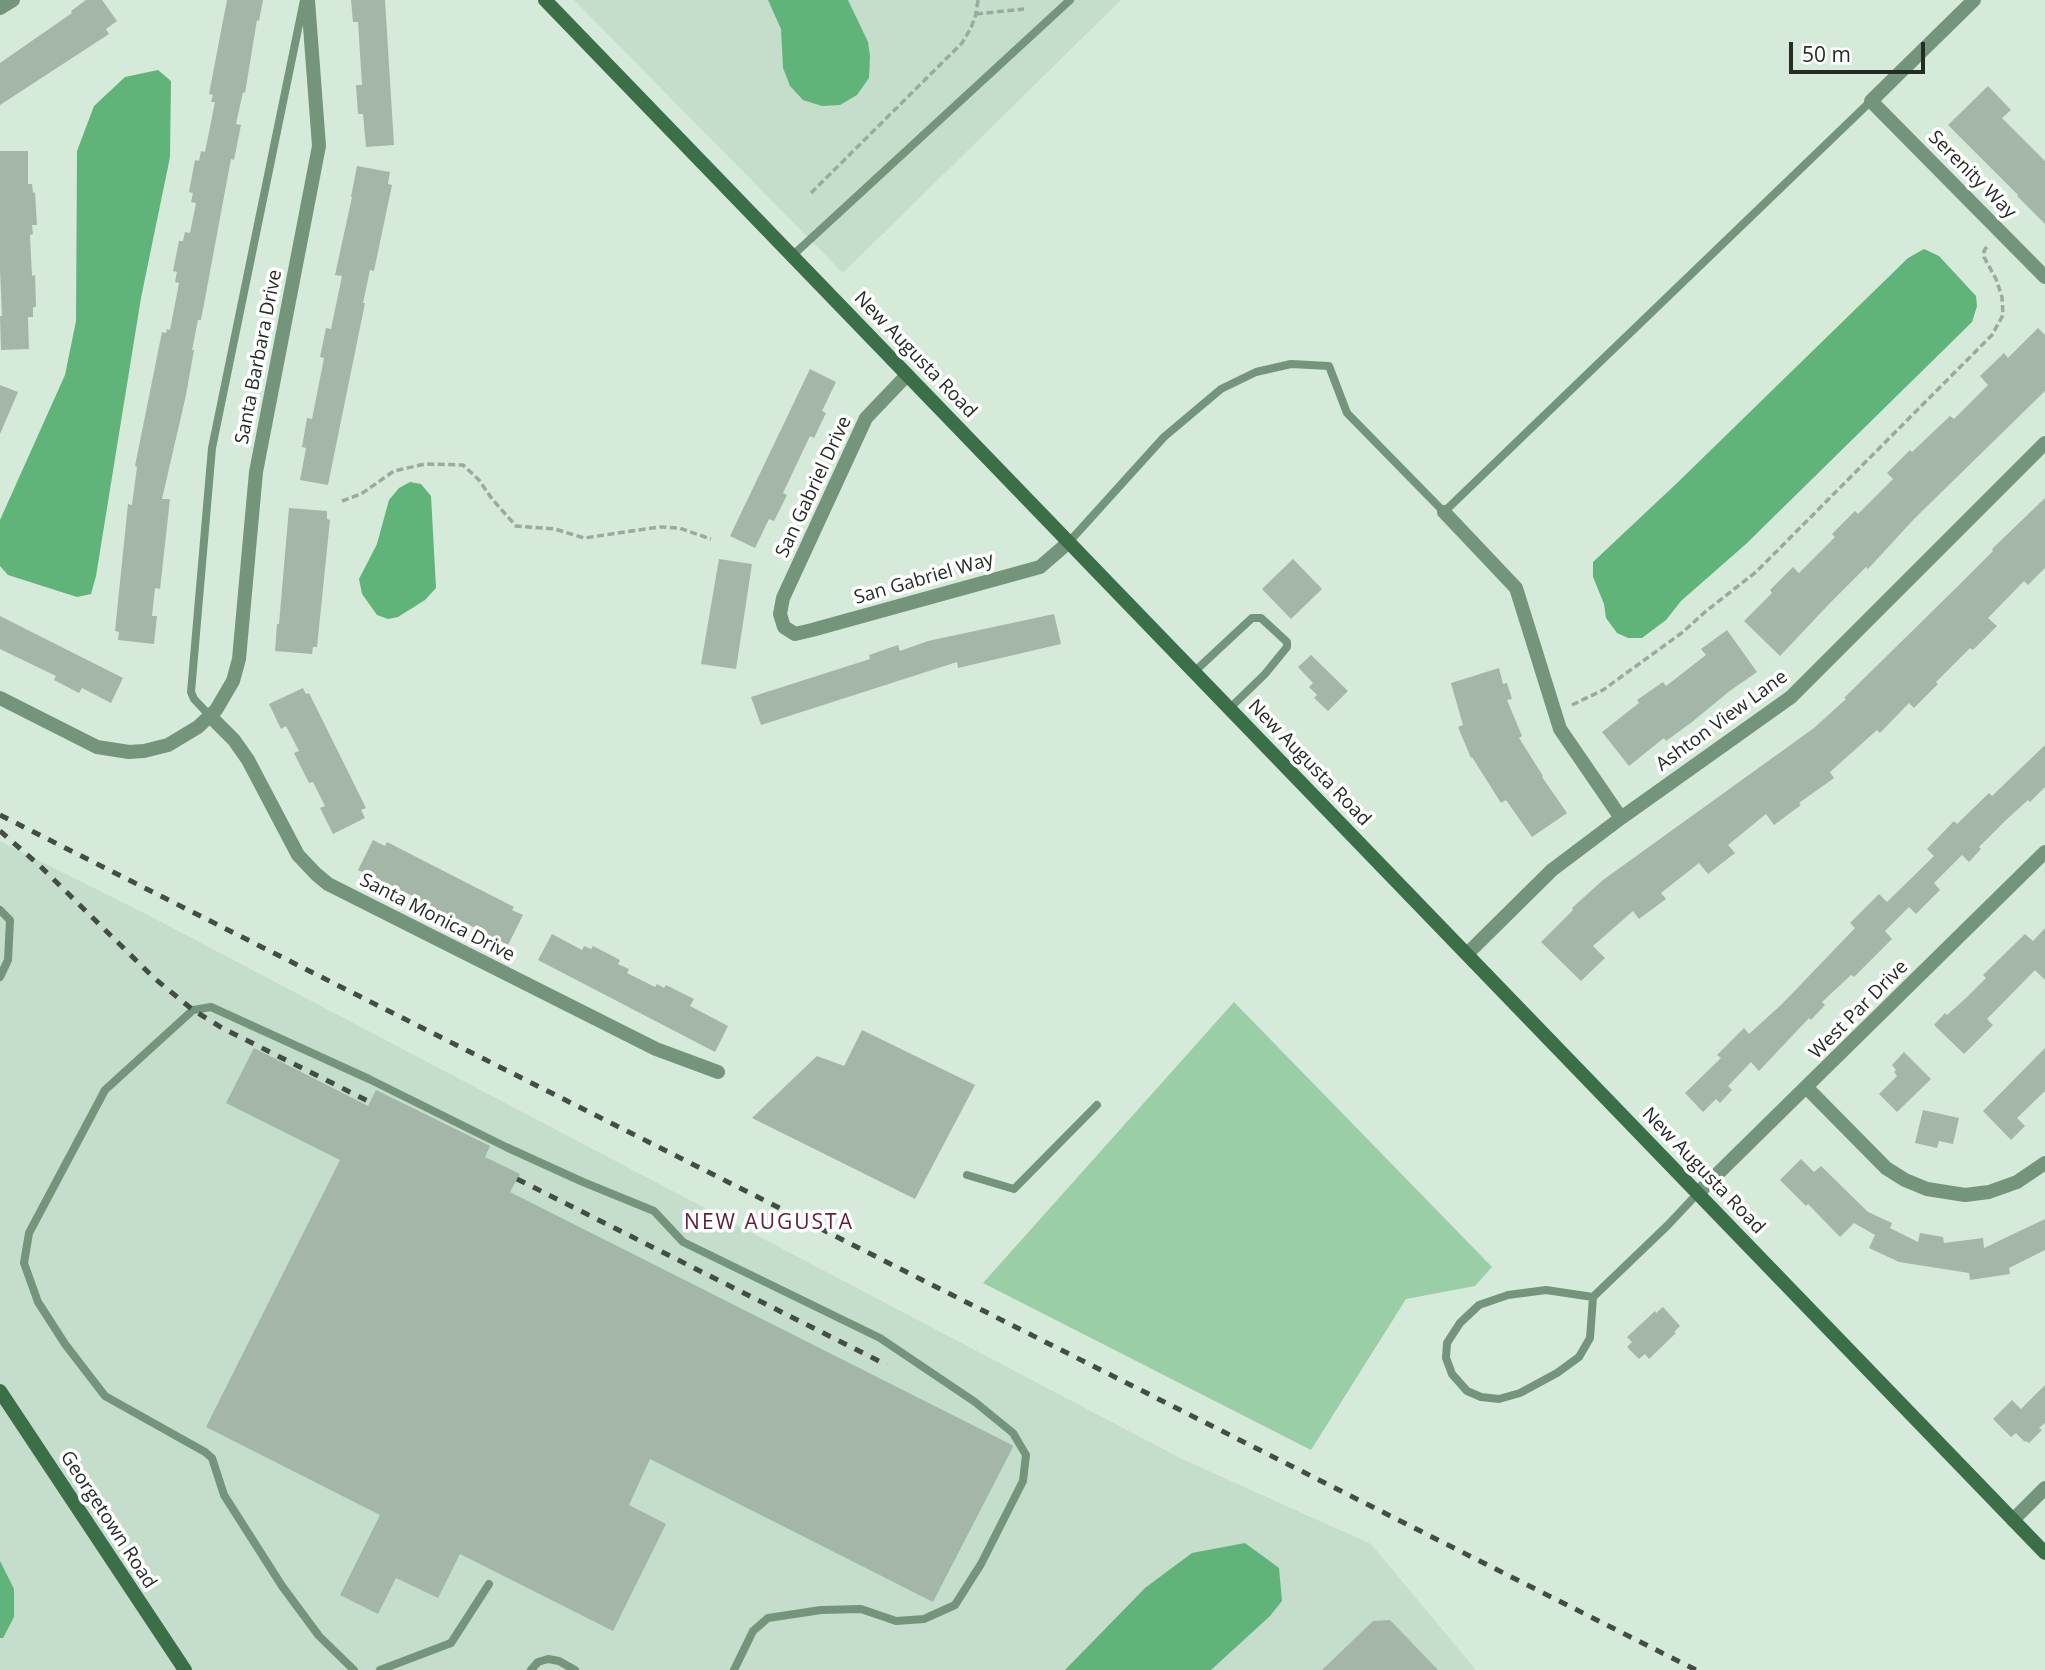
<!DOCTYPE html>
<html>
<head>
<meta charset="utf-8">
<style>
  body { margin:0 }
  #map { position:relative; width:2045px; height:1670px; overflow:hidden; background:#d6eada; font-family:"Open Sans",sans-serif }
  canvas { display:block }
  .scale { position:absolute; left:1789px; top:42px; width:136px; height:32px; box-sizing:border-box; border:4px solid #252c26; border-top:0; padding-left:9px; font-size:21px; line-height:24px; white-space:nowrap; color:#252c26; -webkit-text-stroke:5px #fff; paint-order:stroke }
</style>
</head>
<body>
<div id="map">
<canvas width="2045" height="1670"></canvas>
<div class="scale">50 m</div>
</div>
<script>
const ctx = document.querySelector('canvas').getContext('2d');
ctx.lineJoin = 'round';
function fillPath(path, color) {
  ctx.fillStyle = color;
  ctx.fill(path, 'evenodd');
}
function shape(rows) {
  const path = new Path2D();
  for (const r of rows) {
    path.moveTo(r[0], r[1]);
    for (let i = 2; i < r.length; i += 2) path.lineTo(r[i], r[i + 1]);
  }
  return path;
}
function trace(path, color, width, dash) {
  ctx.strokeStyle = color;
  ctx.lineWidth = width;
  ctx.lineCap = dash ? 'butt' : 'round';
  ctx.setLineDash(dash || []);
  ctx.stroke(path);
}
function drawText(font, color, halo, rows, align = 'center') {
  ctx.font = font + ' "Open Sans",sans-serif';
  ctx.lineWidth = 7;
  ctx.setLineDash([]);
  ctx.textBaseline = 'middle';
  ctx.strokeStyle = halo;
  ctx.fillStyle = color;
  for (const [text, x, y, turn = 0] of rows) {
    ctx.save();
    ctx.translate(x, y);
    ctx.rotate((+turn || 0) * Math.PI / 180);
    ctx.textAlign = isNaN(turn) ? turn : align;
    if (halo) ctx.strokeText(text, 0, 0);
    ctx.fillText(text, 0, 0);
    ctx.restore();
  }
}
fillPath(shape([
  [574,0,1121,0,843,273],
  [0,841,146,914,1182,1459,1371,1544,1476,1670,0,1670]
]), '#c5decb');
fillPath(shape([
  [1234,1002,1492,1267,1475,1286,1406,1299,1311,1450,983,1283]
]), '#9acea7');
fillPath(shape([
  [768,0,848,0,868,42,870,56,869,78,857,95,840,105,822,106,803,100,790,86,783,68,781,29],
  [158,70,171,81,170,157,141,298,96,576,91,594,77,597,8,575,0,566,0,520,65,375,76,321,77,151,94,106,125,77],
  [1924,249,1939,256,1976,296,1977,306,1972,322,1746,544,1681,601,1666,620,1642,638,1628,638,1617,633,1606,618,1604,604,1593,577,1593,562,1676,484,1908,258],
  [410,482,421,484,431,496,436,588,425,600,398,617,388,619,377,615,362,594,359,579,377,544,389,500,399,488],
  [1245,1543,1279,1568,1282,1601,1270,1616,1211,1670,1065,1670,1145,1588,1192,1553],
  [0,1561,14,1589,14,1617,3,1638,0,1638]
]), '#61b479');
fillPath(shape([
  [86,0,102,0,117,21,106,29,109,34,0,105,0,63,72,13,71,11],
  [227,0,263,0,259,21,257,20,245,93,243,92,236,124,241,125,234,160,231,159,201,320,198,320,192,350,194,350,186,395,162,499,170,499,160,589,155,588,152,616,157,616,154,644,118,640,119,632,115,631,128,504,132,505,137,467,135,466,162,332,166,333,167,329,170,330,179,283,175,282,177,272,173,271,179,241,183,241,185,232,190,233,196,203,191,202,193,193,189,192,195,160,199,161,201,151,205,152,215,102,211,102,213,95,209,94],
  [351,0,385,0,394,145,366,147,363,114,358,114,356,85,362,85,358,22,353,22],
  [1988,86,2011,110,2002,118,2045,161,2045,224,2017,196,2018,195,1948,125],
  [0,151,28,151,28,184,32,184,33,193,35,192,37,225,32,225,33,234,30,235,32,276,35,275,36,307,33,307,33,317,28,317,29,349,1,350,0,316,2,316,0,269],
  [357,166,390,172,388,184,392,185,374,271,370,270,363,303,365,303,328,485,300,480,306,448,302,447,307,418,312,419,324,358,320,357,326,328,331,329,342,276,335,275,352,197,351,197],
  [2038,328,2045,335,2045,391,1914,519,1868,569,1866,567,1830,603,1780,656,1744,621,1772,593,1770,590,1793,567,1799,573,1835,537,1832,534,1855,511,1858,514,1893,479,1887,473,1910,450,1912,452,1950,416,1954,419,1988,385,1980,376,2004,353,2008,358],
  [810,369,836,382,822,411,826,413,814,438,810,436,783,493,787,495,774,521,769,519,755,548,730,536],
  [0,385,18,392,0,434],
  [2045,498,2045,568,2028,585,2024,581,1988,618,1997,626,1973,650,1970,648,1936,682,1938,684,1914,708,1909,703,1880,733,1877,730,1830,772,1834,778,1799,803,1801,805,1774,825,1766,814,1728,845,1735,853,1708,874,1699,863,1661,893,1666,899,1639,919,1633,911,1593,946,1605,958,1581,981,1541,942,1573,910,1572,908,1603,880,1814,728,1846,699,1844,698,1957,587,1993,551,1992,549],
  [289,508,327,511,327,519,330,520,317,647,313,647,312,654,275,651,277,624,279,624],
  [719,559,752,564,736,669,701,664],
  [1293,559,1322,589,1291,619,1262,589],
  [1054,614,1061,644,958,668,957,662,761,725,751,697,870,659,869,655,898,645,900,651,928,641],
  [0,616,123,678,111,703,82,688,79,693,54,680,56,676,0,649],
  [1727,630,1757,672,1731,690,1692,722,1666,741,1664,738,1629,766,1602,732,1639,703,1637,700,1663,682,1666,686,1706,655,1701,649],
  [1311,655,1348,691,1328,711,1314,698,1317,695,1309,687,1313,683,1298,667],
  [1499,668,1503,684,1507,683,1512,699,1507,700,1522,736,1519,738,1543,776,1542,777,1567,813,1532,837,1506,800,1501,803,1472,757,1471,758,1458,727,1463,725,1451,683],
  [303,688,306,694,309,693,366,808,361,810,365,818,333,834,320,808,325,806,313,782,309,783,294,753,299,751,286,726,281,729,269,704],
  [2045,745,2045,787,2030,802,2028,800,2005,821,1979,847,1981,849,1969,862,1962,855,1934,883,1940,890,1916,914,1909,907,1885,931,1892,939,1854,977,1851,975,1822,1002,1825,1005,1811,1020,1809,1018,1759,1071,1751,1062,1728,1086,1732,1090,1720,1103,1716,1099,1703,1112,1685,1093,1721,1058,1717,1055,1744,1028,1749,1034,1782,1004,1855,928,1850,923,1879,894,1887,902,1934,856,1927,849,1954,821,1957,824,1989,793,1992,796],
  [373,840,385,846,387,842,514,907,512,910,523,915,508,945,448,914,445,920,414,905,417,898,358,870],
  [2045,928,2045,980,2035,970,1987,1019,1993,1025,1964,1054,1934,1025,1945,1013,1947,1015,1966,998,1986,978,1983,975,2025,934,2033,941],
  [552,934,582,950,584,946,591,949,593,946,620,960,618,964,629,969,627,973,655,987,657,984,664,988,666,985,694,999,690,1006,728,1026,715,1052,538,960],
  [862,1030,975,1085,915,1199,752,1118,817,1056,844,1066],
  [254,1048,368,1106,376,1090,490,1146,485,1157,520,1174,510,1192,1012,1445,1013,1447,933,1602,650,1459,629,1505,666,1524,613,1631,460,1554,438,1598,396,1578,378,1614,340,1595,380,1515,206,1427,340,1160,226,1103],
  [2045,1048,2045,1091,2017,1118,2025,1126,2011,1140,1983,1111],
  [1904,1052,1931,1079,1897,1112,1879,1094,1897,1076,1894,1072,1896,1070,1892,1065],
  [1923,1110,1959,1118,1953,1144,1939,1141,1937,1148,1915,1143],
  [1801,1159,1814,1172,1821,1166,1868,1212,1892,1223,1890,1228,1918,1242,1920,1233,1943,1237,1944,1243,1983,1238,1984,1248,2045,1219,2045,1250,2009,1268,2010,1274,1970,1280,1969,1273,1899,1262,1869,1248,1875,1235,1854,1223,1840,1237,1808,1204,1806,1206,1780,1180],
  [1663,1307,1680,1326,1674,1332,1676,1333,1649,1359,1645,1354,1639,1359,1627,1347,1632,1342,1627,1337,1655,1311,1656,1313],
  [2045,1385,2045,1423,2039,1428,2042,1430,2029,1443,2026,1441,2025,1442,2016,1433,2011,1437,1993,1419,2012,1400,2021,1409],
  [1390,1620,1438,1670,1322,1670,1373,1621]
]), '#a4b6a7');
trace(shape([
  [976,14,1024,9],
  [811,193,962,43,971,28,976,14,978,0],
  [342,501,361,494,394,471,425,464,463,465,479,480,492,499,516,526,555,529,584,538,660,527,679,528,711,539],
  [1572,705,1603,690,1683,632,1705,612,1756,572,1992,335,2003,315,2002,297,1996,279,1984,257,1984,251,1988,245]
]), '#9aaa9d', 3.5, [7, 3.5]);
trace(shape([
  [792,256,1070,0],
  [1069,542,1164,437,1221,389,1256,372,1291,364,1329,366,1347,413,1444,512,1871,101],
  [1194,672,1252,618,1261,618,1287,642,1287,647,1265,674,1230,708],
  [210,716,194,699,191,692,212,448,304,0],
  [0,910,10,920,8,960,0,977],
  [967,1175,1014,1189,1097,1105],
  [1593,1297,1590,1338,1579,1357,1557,1373,1520,1393,1499,1399,1481,1397,1467,1391,1452,1374,1446,1358,1447,1343,1460,1323,1479,1305,1508,1295,1546,1290,1593,1297,1668,1225,1698,1193],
  [354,1670,319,1636,282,1586,224,1495,212,1458,205,1452,105,1396,65,1344,38,1302,24,1263,29,1233,105,1090,193,1010,211,1007,369,1079,506,1147,583,1182,654,1211,683,1242,880,1338,975,1402,1013,1433,1026,1455,1023,1481,981,1564,955,1605,924,1619,896,1621,861,1609,821,1610,768,1618,753,1631,734,1670],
  [380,1670,451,1643,489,1584],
  [531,1670,538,1662,548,1659,559,1661,575,1670]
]), '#74957b', 8);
trace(shape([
  [1974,0,1871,101,2045,277],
  [0,8,13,0],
  [907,375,866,418,783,598,780,614,784,627,795,634,812,630,1040,567,1069,542],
  [1444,512,1516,588,1560,729,1621,818],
  [0,698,97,747,129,752,144,751,168,745,198,727,216,710,233,681,239,659,256,472,319,146,308,0],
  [210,716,234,740,248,760,298,855,316,874,328,884,656,1049,718,1072],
  [1467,954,1552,870,1621,818,1791,697,2045,443],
  [1807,1088,1886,1168,1905,1180,1927,1189,1965,1195,1989,1192,2017,1182,2045,1163],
  [1698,1193,2045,852],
  [2013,1520,2045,1488]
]), '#74957b', 14);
trace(shape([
  [545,0,2045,1553],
  [0,1391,185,1670]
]), '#3b6f4a', 14);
trace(shape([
  [0,815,1696,1670],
  [0,831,39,865,154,978,193,1010,222,1028,370,1102],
  [517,1179,887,1365]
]), '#444d45', 5, [9, 9]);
drawText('19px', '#252c26', '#fff', [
  ["Serenity Way",1972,175,45],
  ["New Augusta Road",915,355,46],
  ["Santa Barbara Drive",259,357,-79],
  ["San Gabriel Drive",814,487,-65],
  ["San Gabriel Way",924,579,-16],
  ["Ashton View Lane",1722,721,-36],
  ["New Augusta Road",1309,763,46],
  ["Santa Monica Drive",437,918,27],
  ["West Par Drive",1859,1010,-45],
  ["New Augusta Road",1703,1171,46],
  ["Georgetown Road",108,1520,57]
]);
ctx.letterSpacing = '2px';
drawText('21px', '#642038', '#fff', [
  ["NEW AUGUSTA",769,1223]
]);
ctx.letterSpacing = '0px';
</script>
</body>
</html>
